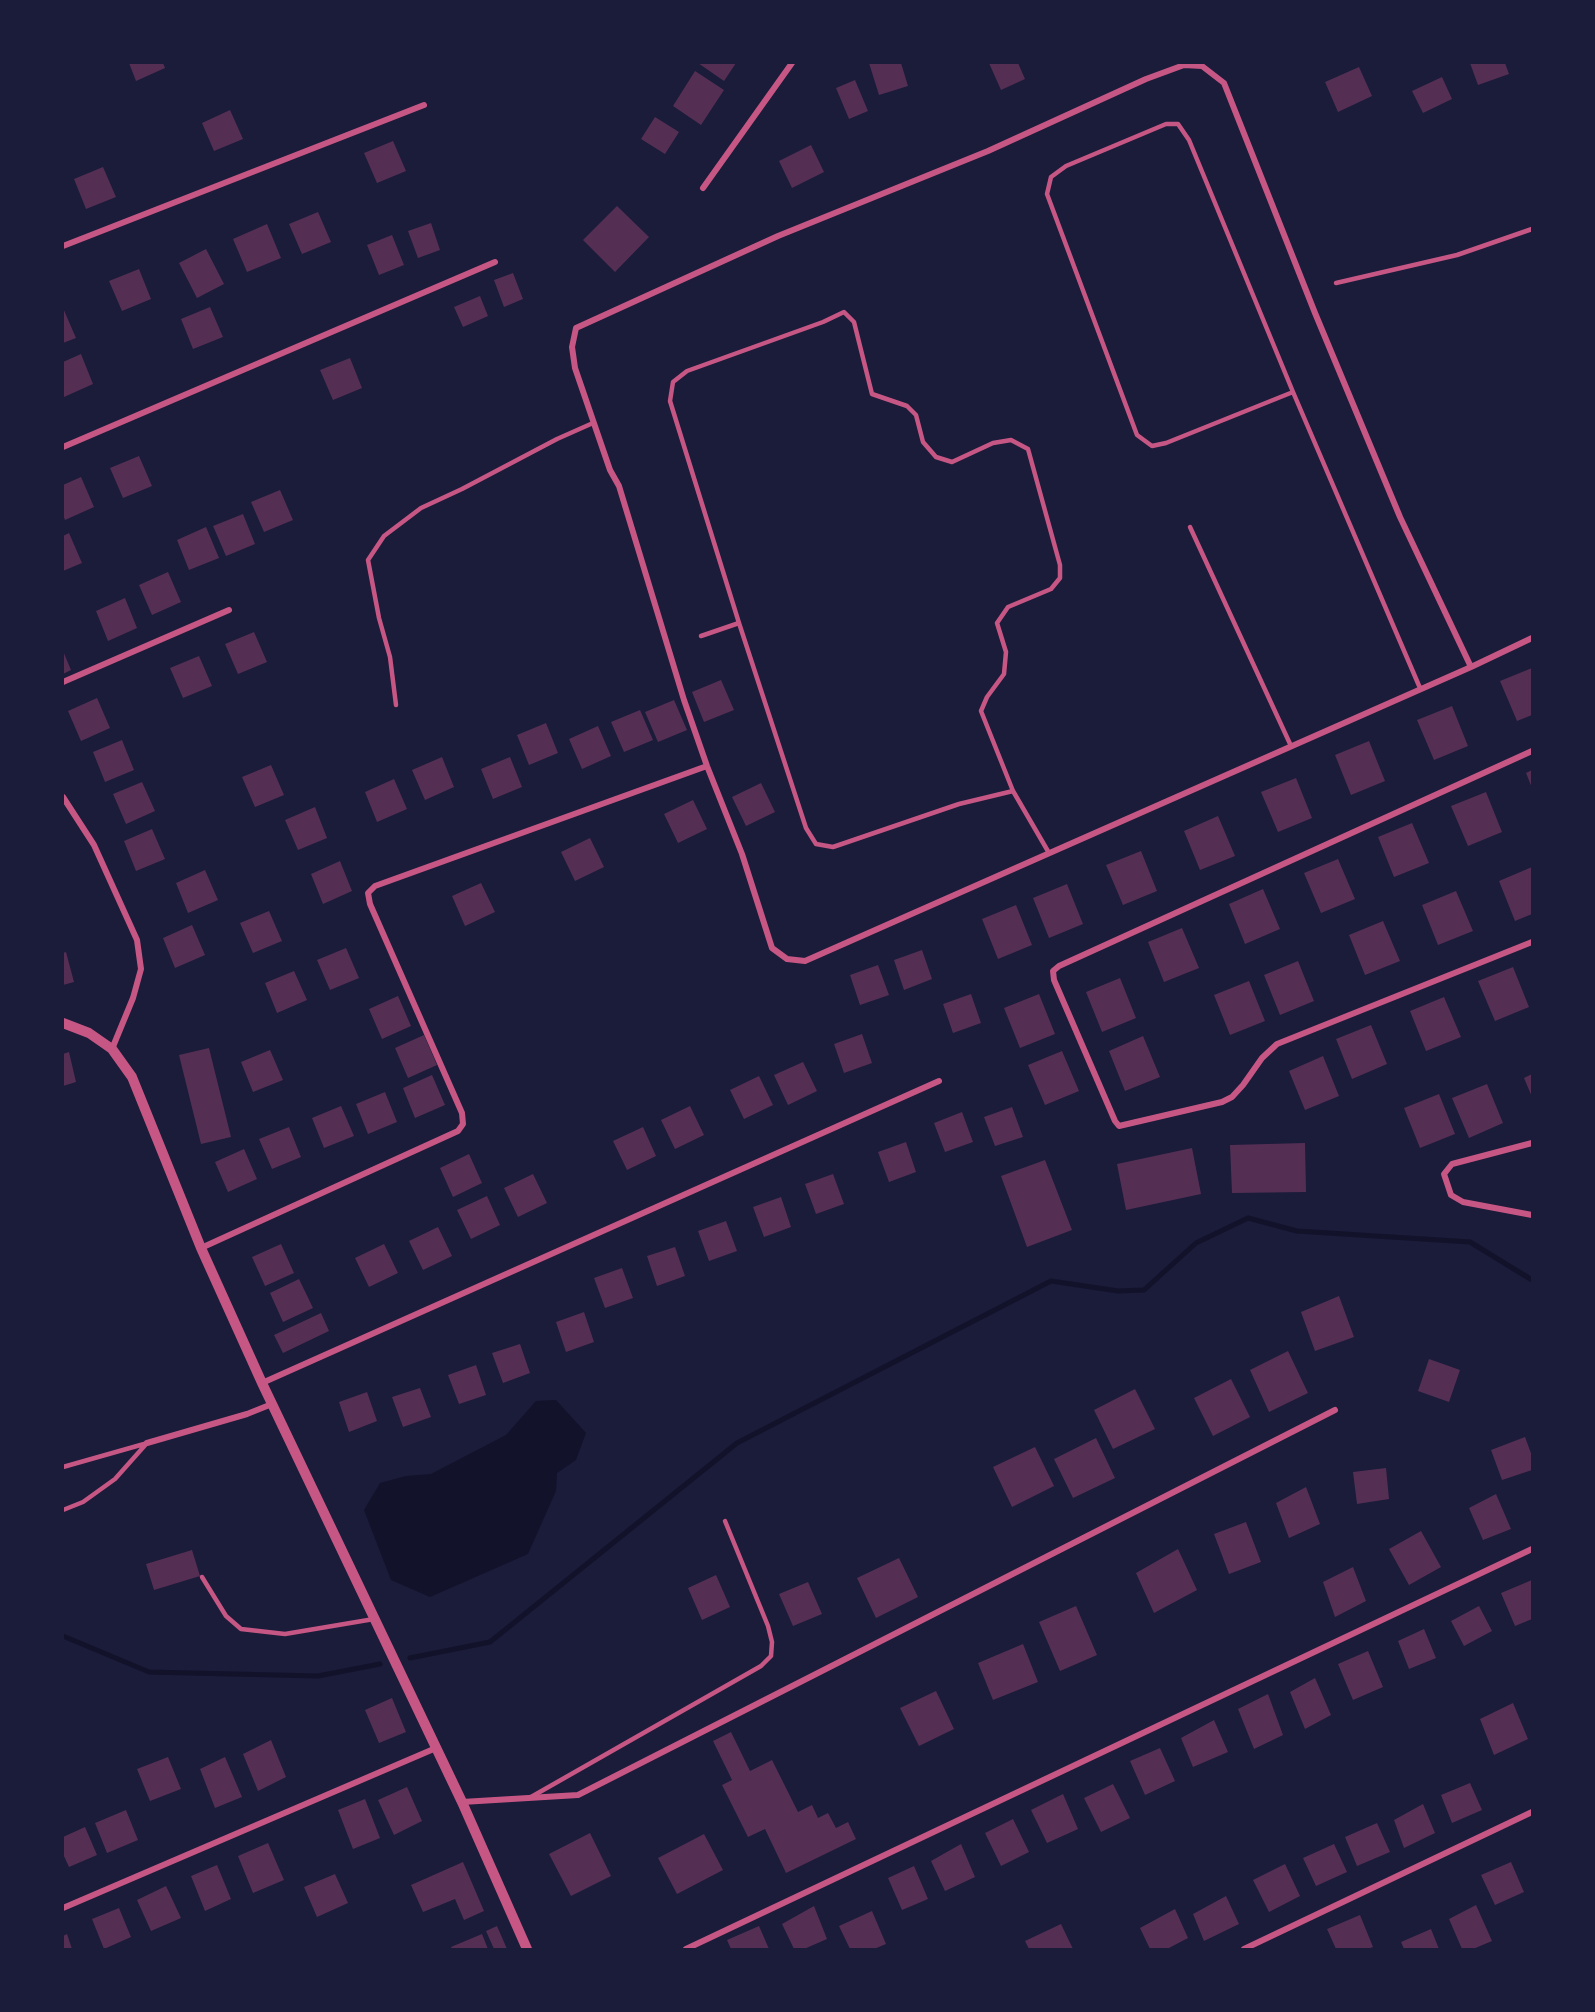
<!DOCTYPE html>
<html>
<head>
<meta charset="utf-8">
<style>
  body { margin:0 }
  #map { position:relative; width:1595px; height:2012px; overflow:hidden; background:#1b1b3a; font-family:Helvetica,sans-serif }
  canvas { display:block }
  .frame { position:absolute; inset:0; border:64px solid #1b1b3a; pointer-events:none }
</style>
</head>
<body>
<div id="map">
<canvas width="1595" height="2012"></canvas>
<div class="frame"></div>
</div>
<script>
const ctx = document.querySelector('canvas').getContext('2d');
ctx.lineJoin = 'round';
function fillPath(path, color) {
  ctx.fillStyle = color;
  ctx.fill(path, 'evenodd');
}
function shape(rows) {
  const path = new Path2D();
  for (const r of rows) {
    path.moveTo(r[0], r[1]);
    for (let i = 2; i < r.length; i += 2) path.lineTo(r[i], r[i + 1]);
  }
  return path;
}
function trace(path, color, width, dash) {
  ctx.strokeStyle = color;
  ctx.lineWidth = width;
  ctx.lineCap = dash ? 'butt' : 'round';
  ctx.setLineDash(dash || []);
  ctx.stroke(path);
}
fillPath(shape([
  [556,1400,586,1433,576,1460,557,1473,556,1491,528,1554,430,1597,391,1580,364,1510,380,1483,406,1476,431,1474,506,1435,536,1401]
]), '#12122b');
trace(shape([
  [63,1636,149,1672,318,1676,380,1664],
  [410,1658,490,1642,737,1443,1051,1281,1118,1291,1144,1290,1196,1243,1248,1218,1297,1231,1470,1242,1532,1280]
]), '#12122b', 5);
fillPath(shape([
  [129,63,163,63,165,68,136,81],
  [698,63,736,63,724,81],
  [869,63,901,63,908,86,879,95],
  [989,63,1018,63,1025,79,1001,90],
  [1470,63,1505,63,1509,74,1478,85],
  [1359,67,1372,96,1338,112,1325,82],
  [695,71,724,90,701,125,673,106],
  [1442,77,1452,99,1423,113,1412,91],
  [855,80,868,111,849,119,836,88],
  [230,110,243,139,214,151,202,123],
  [655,117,679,132,665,154,641,139],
  [393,141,406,171,377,183,364,153],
  [811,145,824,172,792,188,779,161],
  [103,167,116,197,86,209,74,179],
  [617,206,649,237,615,272,583,240],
  [318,212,331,242,302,254,289,224],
  [431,223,440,250,418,258,408,231],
  [267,224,281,258,247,272,233,239],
  [392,235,404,265,379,275,367,245],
  [206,249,224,284,197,298,179,263],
  [139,269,151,299,122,311,109,281],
  [513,273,523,299,504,307,494,280],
  [480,296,488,316,463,327,454,307],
  [210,307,223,337,193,349,181,319],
  [63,308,76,338,63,343],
  [81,354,93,384,64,397,63,362],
  [350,358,362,388,333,400,320,370],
  [139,456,152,486,123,498,110,468],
  [81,477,94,507,65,520,63,515,63,485],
  [280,490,293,520,264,532,251,502],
  [243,514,255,544,226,556,213,526],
  [206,527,219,558,189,570,177,540],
  [69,533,82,563,63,571,63,536],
  [168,572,181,602,152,615,139,585],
  [125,598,137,628,108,641,96,611],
  [254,632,267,662,238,674,225,644],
  [63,651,71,670,63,674],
  [199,656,212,686,183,698,170,668],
  [1532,668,1532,715,1517,721,1500,681],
  [721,680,734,710,704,722,692,692],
  [97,698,110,728,81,741,68,711],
  [674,700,687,730,658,742,645,712],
  [1452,706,1468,746,1434,760,1417,720],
  [640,710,653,740,624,752,611,722],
  [546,723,558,753,529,765,517,735],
  [598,726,611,756,582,769,569,739],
  [122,740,134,770,105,782,93,752],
  [1369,741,1385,781,1351,795,1335,755],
  [442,757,454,787,425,800,412,770],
  [510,757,522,787,493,799,481,769],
  [271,765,284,795,255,807,242,777],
  [1532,770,1532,788,1526,773],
  [1296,778,1312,818,1278,832,1261,792],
  [394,779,407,809,377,822,365,792],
  [142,782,155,811,126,824,113,794],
  [761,783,775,812,746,826,732,797],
  [1486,792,1502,832,1468,846,1451,806],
  [693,800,707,829,678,843,664,814],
  [315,807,327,838,298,850,285,820],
  [1218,816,1235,856,1200,870,1184,831],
  [1412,823,1429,863,1394,877,1378,837],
  [152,829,165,859,136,871,124,841],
  [590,838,604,867,575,881,561,852],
  [1141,851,1157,891,1123,905,1106,865],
  [1338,859,1355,899,1321,913,1304,873],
  [340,861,352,891,323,904,311,874],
  [1532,867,1532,914,1515,921,1499,881],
  [205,870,218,900,188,913,176,883],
  [481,883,495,912,465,926,452,896],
  [1067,884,1083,924,1049,938,1033,898],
  [1263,889,1280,929,1245,944,1229,904],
  [1456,891,1473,931,1438,945,1422,905],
  [1016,905,1032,945,998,959,982,919],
  [269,911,282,941,253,953,240,923],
  [1383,921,1400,961,1365,975,1349,935],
  [192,925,205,955,175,968,163,938],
  [1182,928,1199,968,1164,982,1148,942],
  [346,948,359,978,330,990,317,960],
  [922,950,932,979,904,990,894,960],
  [66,952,74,982,63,985,63,953],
  [1298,961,1314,1001,1280,1015,1264,975],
  [878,965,889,995,860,1005,850,975],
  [1513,967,1529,1007,1495,1021,1478,981],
  [294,971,307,1000,277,1013,265,983],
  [1120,978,1136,1018,1102,1032,1086,992],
  [1249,981,1265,1021,1230,1035,1214,995],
  [971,994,981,1023,953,1033,943,1004],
  [1039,994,1055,1034,1020,1048,1004,1008],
  [398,996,411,1026,382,1039,369,1009],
  [1444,997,1461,1037,1426,1051,1410,1011],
  [1371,1025,1387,1064,1352,1079,1336,1039],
  [862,1034,872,1063,844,1073,834,1044],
  [424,1035,437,1065,408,1078,395,1048],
  [1143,1036,1160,1077,1125,1091,1109,1051],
  [209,1048,231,1137,201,1144,179,1055],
  [270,1050,283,1080,253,1092,241,1062],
  [1062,1051,1079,1091,1045,1105,1028,1065],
  [69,1052,76,1082,63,1086,63,1054],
  [1323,1056,1339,1096,1305,1110,1289,1071],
  [803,1062,817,1091,788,1105,774,1075],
  [1532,1074,1532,1097,1524,1078],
  [432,1075,445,1105,415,1118,403,1088],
  [759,1076,773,1105,744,1119,730,1090],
  [1487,1084,1503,1123,1469,1138,1452,1098],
  [385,1092,397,1122,368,1134,356,1104],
  [1439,1094,1455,1134,1420,1148,1404,1108],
  [341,1106,354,1136,324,1148,312,1118],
  [690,1106,704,1135,675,1149,661,1120],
  [1012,1107,1023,1137,995,1146,984,1117],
  [962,1112,973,1142,945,1152,934,1123],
  [289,1127,301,1157,272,1169,259,1139],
  [643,1127,656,1156,627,1170,613,1141],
  [906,1142,916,1172,889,1182,878,1152],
  [1305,1143,1306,1192,1232,1193,1230,1145],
  [1192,1148,1201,1194,1126,1210,1117,1164],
  [244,1149,257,1179,228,1192,215,1162],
  [469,1154,482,1183,453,1197,440,1168],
  [1045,1160,1072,1230,1027,1247,1001,1176],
  [533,1174,547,1203,518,1217,504,1188],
  [833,1174,844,1204,816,1214,805,1184],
  [487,1196,500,1225,471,1239,457,1210],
  [781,1197,791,1227,764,1237,753,1207],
  [726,1221,737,1251,709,1261,698,1231],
  [438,1227,452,1256,423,1270,409,1241],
  [281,1244,294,1273,265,1286,252,1257],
  [384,1244,398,1273,369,1287,355,1258],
  [675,1247,685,1276,657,1286,647,1256],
  [622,1268,633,1298,605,1308,594,1278],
  [299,1279,313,1308,283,1322,270,1293],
  [1339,1296,1354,1337,1315,1351,1301,1312],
  [584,1312,594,1342,566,1352,556,1322],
  [321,1313,329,1331,283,1353,274,1335],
  [520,1344,530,1373,503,1383,492,1353],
  [1288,1351,1308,1393,1269,1412,1250,1370],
  [1429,1359,1460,1370,1449,1402,1418,1391],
  [476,1365,486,1395,459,1404,448,1375],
  [1231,1379,1250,1417,1213,1436,1194,1398],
  [420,1388,431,1417,403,1427,392,1397],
  [1135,1389,1155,1429,1113,1449,1094,1410],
  [367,1392,377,1421,349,1432,339,1402],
  [1525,1437,1532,1456,1532,1470,1502,1480,1491,1450],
  [1096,1438,1115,1478,1073,1498,1054,1459],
  [1035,1447,1054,1486,1012,1507,993,1467],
  [1386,1468,1389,1499,1357,1504,1353,1472],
  [1306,1487,1320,1524,1289,1538,1276,1503],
  [1496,1494,1511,1529,1483,1540,1469,1508],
  [1246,1522,1261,1562,1229,1574,1214,1534],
  [1421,1531,1441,1567,1409,1585,1389,1549],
  [1178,1549,1197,1590,1154,1613,1136,1573],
  [192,1550,200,1576,154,1590,146,1564],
  [899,1558,918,1597,876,1618,857,1578],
  [1353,1567,1366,1601,1335,1617,1323,1582],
  [716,1575,730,1607,702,1620,688,1588],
  [1532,1580,1532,1619,1515,1626,1501,1593],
  [808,1582,822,1614,793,1626,779,1594],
  [1076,1606,1097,1655,1060,1671,1039,1622],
  [1479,1606,1492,1631,1464,1646,1451,1621],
  [1424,1629,1436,1658,1409,1669,1398,1641],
  [1023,1644,1038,1682,993,1700,978,1663],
  [1368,1651,1383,1687,1353,1700,1338,1664],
  [1315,1678,1331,1715,1305,1729,1290,1692],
  [936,1691,954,1729,919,1746,900,1708],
  [1268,1694,1283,1735,1254,1749,1238,1709],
  [392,1698,406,1732,379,1743,365,1710],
  [1513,1703,1528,1739,1494,1755,1480,1719],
  [1214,1720,1228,1752,1193,1767,1181,1738],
  [731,1732,750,1771,772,1760,798,1812,812,1805,818,1818,828,1813,836,1828,848,1822,856,1839,786,1873,765,1829,748,1837,722,1785,732,1780,713,1741],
  [271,1740,286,1777,258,1791,243,1754],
  [1160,1748,1175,1781,1145,1795,1130,1761],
  [168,1757,181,1789,150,1801,137,1769],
  [225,1757,242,1797,215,1808,200,1769],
  [1470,1783,1482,1810,1452,1823,1441,1795],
  [1113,1784,1130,1818,1101,1832,1084,1798],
  [407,1787,422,1821,394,1835,378,1800],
  [1063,1794,1078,1829,1047,1843,1031,1810],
  [365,1799,380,1838,353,1849,338,1810],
  [1423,1804,1435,1833,1404,1848,1394,1820],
  [126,1810,138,1840,107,1853,95,1823],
  [1013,1819,1029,1852,1001,1866,985,1833],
  [1377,1823,1390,1852,1357,1866,1345,1837],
  [85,1827,97,1855,69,1867,63,1854,63,1837],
  [590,1833,611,1876,571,1896,549,1854],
  [704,1834,723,1870,677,1894,658,1858],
  [268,1843,284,1880,253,1893,238,1856],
  [961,1844,975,1877,945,1891,931,1861],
  [1334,1844,1347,1872,1316,1886,1303,1858],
  [463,1862,484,1911,464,1920,455,1899,423,1912,411,1885],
  [1511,1862,1524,1892,1495,1905,1481,1875],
  [1285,1864,1300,1896,1269,1912,1253,1880],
  [217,1865,231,1899,205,1911,191,1876],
  [914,1866,928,1899,902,1910,888,1878],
  [335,1874,348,1903,317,1917,304,1887],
  [166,1886,181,1918,151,1931,137,1900],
  [1226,1896,1239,1924,1204,1941,1193,1914],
  [1476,1905,1492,1941,1473,1949,1462,1949,1449,1919],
  [814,1906,827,1939,804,1949,794,1949,782,1924],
  [119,1908,131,1937,104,1949,92,1919],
  [1175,1909,1188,1938,1167,1949,1150,1949,1140,1928],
  [872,1911,886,1944,874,1949,850,1949,839,1926],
  [1360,1915,1373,1947,1368,1949,1336,1949,1327,1929],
  [1061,1924,1073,1949,1029,1949,1025,1941],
  [497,1926,507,1949,494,1949,486,1931],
  [759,1926,769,1949,731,1949,727,1940],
  [1431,1929,1439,1949,1404,1949,1401,1942],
  [67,1934,72,1949,63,1949,63,1936],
  [482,1934,488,1949,452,1949,451,1947]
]), '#542f53');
trace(shape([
  [1336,283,1457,255,1532,229],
  [1293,392,1166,443,1152,446,1137,435,1047,194,1051,177,1066,166,1166,124,1178,124,1189,140,1293,392,1420,688],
  [1190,527,1291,746],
  [701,636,739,623],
  [396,705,390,657,379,618,368,560,384,536,421,508,462,489,557,439,593,423],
  [1013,791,959,804,833,847,816,844,806,828,739,623,670,401,673,382,687,371,823,322,844,312,854,322,872,394,907,406,916,415,923,442,936,457,952,462,993,443,1011,440,1028,449,1060,565,1060,578,1051,589,1008,607,997,623,1006,652,1004,674,987,697,981,711,1013,791,1049,853],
  [63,1467,144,1444],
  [63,1510,83,1502,115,1479,147,1443],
  [202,1577,226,1616,241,1629,285,1634,374,1619],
  [531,1797,761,1666,771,1656,772,1642,768,1626,725,1521]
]), '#c65784', 4.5);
trace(shape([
  [703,188,792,63],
  [63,246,424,105],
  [63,447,495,262],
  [1471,667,1400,517,1315,313,1224,83,1202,66,1184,65,1146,79,988,151,778,236,576,328,572,347,575,368,610,470,619,486,684,700,707,766,742,854,772,948,787,959,805,961,1471,667,1532,638],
  [63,682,229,610],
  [1532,751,1059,966,1053,971,1054,980,1115,1121,1119,1126,1222,1102,1232,1097,1243,1085,1262,1058,1277,1044,1532,942],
  [63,797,94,845,137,940,141,969,133,998,112,1049],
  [1532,1143,1452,1164,1444,1174,1451,1195,1463,1202,1532,1215],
  [201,1248,458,1131,463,1124,462,1113,370,904,368,893,375,886,707,766],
  [262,1383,939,1081],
  [147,1443,247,1414,272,1404],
  [462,1802,578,1795,1335,1410],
  [63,1908,436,1748],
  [686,1949,1532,1549],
  [1244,1949,1532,1812]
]), '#c65784', 6);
trace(shape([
  [63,1023,89,1033,112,1049,132,1077,201,1248,262,1383,462,1802,527,1949]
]), '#c65784', 10);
</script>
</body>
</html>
